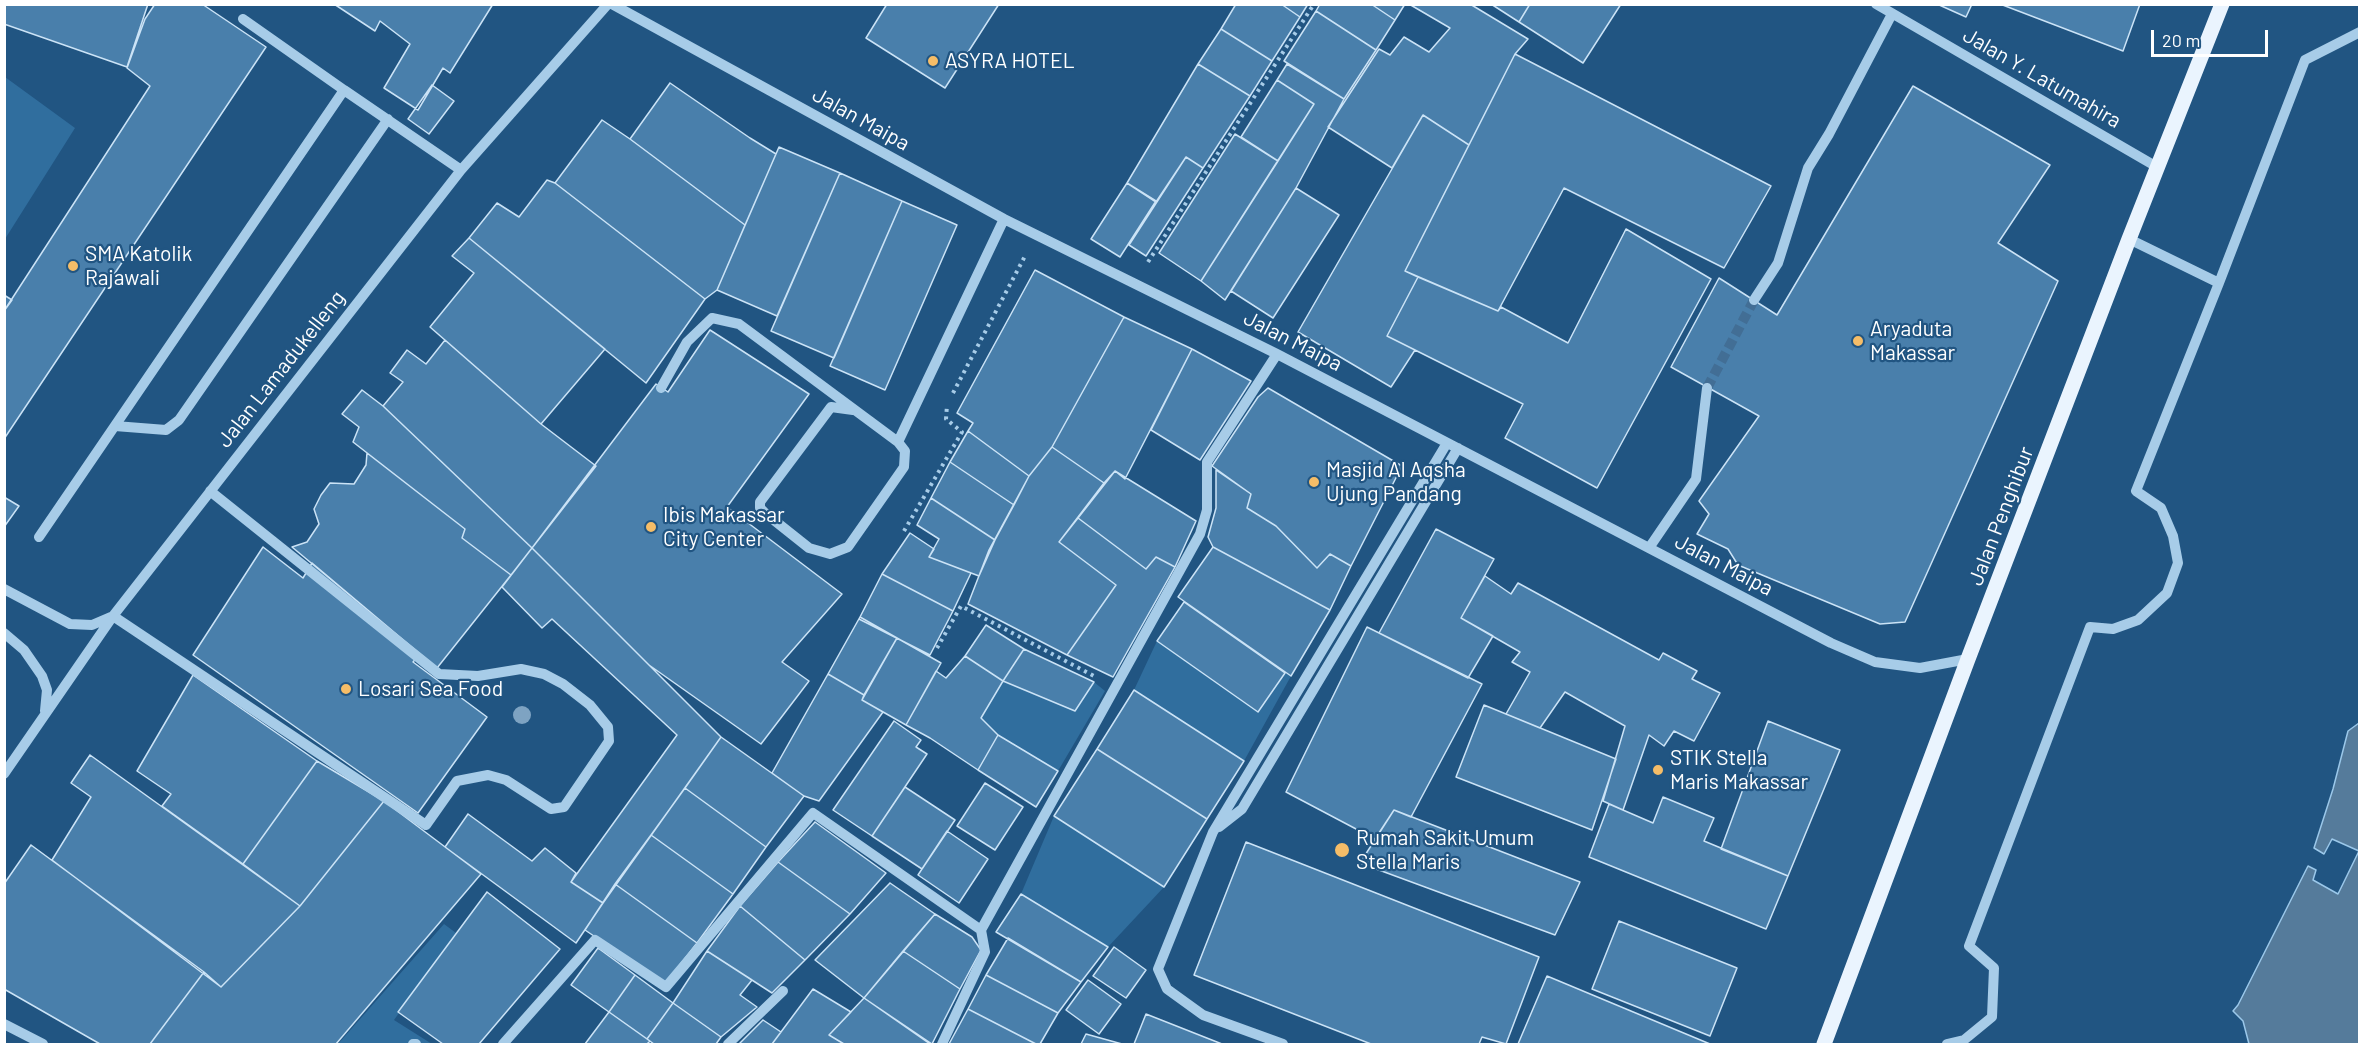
<!DOCTYPE html>
<html>
<head>
<meta charset="utf-8">
<style>
  body { margin:0 }
  #map { position:relative; width:2364px; height:1049px; overflow:hidden; background:#215582; font-family:Barlow,sans-serif }
  canvas { display:block }
  .frame { position:absolute; inset:0; border:6px solid #fff; pointer-events:none }
  .scale { position:absolute; left:2151px; top:30px; width:117px; height:27px; box-sizing:border-box; border:3px solid #fff; border-top:0; padding-left:8px; font-size:18px; line-height:21px; white-space:nowrap; color:#fff; -webkit-text-stroke:4px #215582; paint-order:stroke }
</style>
</head>
<body>
<div id="map">
<canvas width="2364" height="1049"></canvas>
<div class="frame"></div>
<div class="scale">20 m</div>
</div>
<script>
const ctx = document.querySelector('canvas').getContext('2d');
ctx.lineJoin = 'round';
function fillPath(path, color) {
  ctx.fillStyle = color;
  ctx.fill(path, 'evenodd');
}
function shape(rows) {
  const path = new Path2D();
  for (const r of rows) {
    path.moveTo(r[0], r[1]);
    for (let i = 2; i < r.length; i += 2) path.lineTo(r[i], r[i + 1]);
  }
  return path;
}
function trace(path, color, width, dash) {
  ctx.strokeStyle = color;
  ctx.lineWidth = width;
  ctx.lineCap = dash ? 'butt' : 'round';
  ctx.setLineDash(dash || []);
  ctx.stroke(path);
}
function drawText(font, color, halo, rows, align = 'center') {
  ctx.font = font + ' Barlow,sans-serif';
  ctx.lineWidth = 4.5;
  ctx.setLineDash([]);
  ctx.textBaseline = 'middle';
  ctx.strokeStyle = halo;
  ctx.fillStyle = color;
  for (const [text, x, y, turn = 0] of rows) {
    ctx.save();
    ctx.translate(x, y);
    ctx.rotate((+turn || 0) * Math.PI / 180);
    ctx.textAlign = isNaN(turn) ? turn : align;
    if (halo) ctx.strokeText(text, 0, 0);
    ctx.fillText(text, 0, 0);
    ctx.restore();
  }
}
fillPath(shape([
  [5,77,75,128,5,239],
  [1157,641,1258,712,1285,673,1291,676,1244,761,1134,690],
  [1003,681,1075,711,1094,682,1105,691,1058,771,998,735,981,718],
  [1054,816,1164,887,1108,947,1021,894],
  [444,924,456,933,394,1020,432,1044,338,1044]
]), '#306e9e');
const water = shape([
  [2359,723,2359,1044,2249,1044,2243,1021,2233,1011,2238,1005,2308,866,2316,870,2313,880,2338,894,2359,851,2332,839,2324,854,2314,848,2333,789,2348,731,2359,723]
]);
fillPath(water, '#557b9b');
trace(water, '#9bc8ea', 1.5);
const building = shape([
  [4,4,148,4,127,67,4,24,4,4],
  [155,4,202,4,266,47,4,439,4,311,150,86,127,68,145,19,155,4],
  [334,4,493,4,450,73,443,68,418,110,384,88,410,44,380,21,375,31,334,4],
  [887,4,999,4,945,88,866,38,887,4],
  [1236,4,1281,4,1300,17,1272,61,1221,29,1236,4],
  [1281,4,1308,4,1300,17,1281,4],
  [1320,4,1371,4,1395,20,1376,50,1316,11,1320,4],
  [1371,4,1405,4,1395,20,1371,4],
  [1409,4,1470,4,1528,39,1515,54,1469,145,1423,115,1392,168,1328,127,1379,49,1390,55,1404,37,1429,52,1450,28,1409,4],
  [1491,4,1530,4,1519,22,1491,4],
  [1530,4,1621,4,1583,63,1519,22,1530,4],
  [1937,4,1972,4,1966,17,1937,4],
  [2000,4,2140,4,2123,51,2000,4],
  [1316,11,1376,50,1344,99,1284,61,1316,11],
  [1221,29,1272,61,1250,96,1198,64,1221,29],
  [1515,54,1771,186,1724,268,1564,188,1498,311,1405,271,1515,54],
  [1198,64,1250,96,1203,168,1186,157,1156,202,1127,183,1198,64],
  [1287,64,1344,99,1296,188,1225,300,1201,281,1314,104,1277,80,1287,64],
  [1277,80,1314,104,1278,161,1241,137,1277,80],
  [670,83,750,138,776,154,745,225,630,139,670,83],
  [432,85,454,101,429,134,408,119,432,85],
  [1913,86,2050,165,1998,243,2058,281,1905,622,1880,624,1738,565,1728,549,1697,534,1709,514,1699,501,1759,416,1671,367,1719,278,1777,315,1913,86],
  [1423,115,1469,145,1405,271,1418,277,1387,336,1415,350,1391,387,1298,332,1423,115],
  [602,120,630,139,745,225,717,290,705,299,555,183,602,120],
  [1235,134,1278,161,1201,281,1159,253,1235,134],
  [779,147,840,173,777,316,717,290,779,147],
  [1186,157,1203,168,1146,256,1129,245,1186,157],
  [840,173,902,201,834,358,771,331,840,173],
  [547,180,555,183,705,299,646,383,469,238,497,203,519,217,547,180],
  [1127,183,1156,201,1120,257,1091,239,1127,183],
  [1296,188,1339,215,1273,318,1231,291,1296,188],
  [902,201,957,225,885,390,830,366,902,201],
  [1626,229,1711,279,1597,488,1505,438,1523,404,1387,336,1418,277,1498,311,1501,307,1568,343,1626,229],
  [469,238,605,349,541,424,430,327,474,273,452,256,469,238],
  [1035,270,1124,317,1052,447,1029,476,968,431,973,423,957,413,1035,270],
  [4,295,12,300,4,311,4,295],
  [1124,317,1192,349,1125,479,1115,471,1104,483,1052,447,1124,317],
  [710,330,809,394,727,507,842,594,782,662,809,681,761,744,649,665,532,548,656,384,668,392,710,330],
  [445,340,541,424,596,466,532,548,383,406,403,382,390,373,407,350,426,364,445,340],
  [1192,349,1251,381,1200,460,1151,430,1192,349],
  [1268,388,1402,466,1351,566,1330,554,1317,568,1276,526,1247,508,1251,494,1212,466,1258,397,1268,388],
  [362,390,383,406,532,548,511,575,462,538,465,529,353,442,359,427,342,414,362,390],
  [968,431,1029,476,1014,505,950,462,968,431],
  [1052,447,1104,483,1059,542,1116,585,1067,655,968,604,989,550,1029,476,1052,447],
  [367,453,465,529,462,538,511,575,437,668,292,547,307,542,319,524,314,509,321,495,330,483,354,484,366,465,367,453],
  [950,462,1014,505,995,540,931,498,950,462],
  [1216,470,1251,494,1247,508,1276,526,1317,568,1330,554,1351,566,1330,610,1213,547,1208,537,1216,508,1216,470],
  [1115,471,1196,521,1175,567,1156,557,1146,569,1078,518,1115,471],
  [4,497,19,506,4,527,4,497],
  [931,498,995,540,979,576,929,557,939,539,917,525,931,498],
  [1078,518,1146,569,1156,557,1175,567,1113,677,1067,655,1116,585,1059,542,1078,518],
  [1436,529,1494,559,1461,618,1493,636,1468,678,1379,633,1436,529],
  [910,533,934,549,929,557,971,573,953,611,882,574,910,533],
  [263,547,303,578,312,563,420,654,413,662,487,717,418,813,193,655,263,547],
  [1213,547,1330,610,1291,676,1178,597,1213,547],
  [532,548,721,737,603,903,571,882,677,735,552,619,542,628,502,587,532,548],
  [882,574,953,611,930,655,859,619,882,574],
  [1485,576,1511,594,1518,583,1659,660,1663,653,1697,671,1692,679,1720,693,1694,741,1674,731,1664,746,1649,735,1623,810,1603,801,1625,726,1565,692,1540,728,1506,714,1530,672,1512,662,1520,652,1461,618,1485,576],
  [1184,602,1285,673,1258,712,1157,641,1184,602],
  [860,617,897,638,864,695,828,674,860,617],
  [986,625,1024,649,1003,681,965,656,986,625],
  [1367,627,1482,684,1411,817,1394,810,1375,839,1286,792,1367,627],
  [897,638,941,663,906,725,862,700,897,638],
  [1024,649,1094,682,1075,711,1003,681,1024,649],
  [965,656,1003,681,981,718,998,735,978,770,930,738,906,725,936,671,946,678,965,656],
  [828,674,864,695,862,700,883,712,819,801,804,796,772,773,828,674],
  [193,675,317,761,243,864,162,806,171,794,137,771,193,675],
  [1134,690,1244,761,1207,819,1097,749,1134,690],
  [1484,705,1616,759,1592,830,1456,777,1484,705],
  [894,721,921,740,916,747,927,754,872,836,833,810,894,721],
  [1768,721,1840,750,1788,876,1721,849,1768,721],
  [998,735,1058,771,1036,807,978,770,998,735],
  [721,737,804,796,766,847,685,788,721,737],
  [1097,749,1207,819,1164,887,1054,816,1097,749],
  [90,755,300,906,221,987,52,860,91,797,71,783,90,755],
  [317,761,384,801,300,906,243,864,317,761],
  [985,783,1023,807,995,850,957,826,985,783],
  [905,787,955,820,922,869,872,836,905,787],
  [685,788,766,847,733,894,651,835,685,788],
  [1663,797,1714,818,1704,841,1788,876,1766,929,1589,857,1609,804,1653,823,1663,797],
  [384,801,481,874,336,1044,150,1044,204,972,221,987,300,906,384,801],
  [1394,810,1580,882,1555,935,1360,863,1394,810],
  [468,814,532,861,545,848,576,873,571,882,603,903,576,943,445,847,468,814],
  [815,822,886,873,850,914,778,862,815,822],
  [947,831,988,859,959,903,918,875,947,831],
  [651,835,733,894,697,943,615,884,651,835],
  [1246,842,1539,957,1506,1044,1482,1037,1479,1044,1371,1044,1194,975,1246,842],
  [31,845,204,972,150,1044,100,1044,4,989,4,884,31,845],
  [778,862,850,914,805,960,740,906,778,862],
  [890,883,935,914,864,998,815,960,890,883],
  [615,884,697,943,665,984,585,930,615,884],
  [487,892,560,949,479,1044,443,1044,398,1012,487,892],
  [1021,894,1108,947,1081,982,996,932,1021,894],
  [740,906,805,960,772,993,707,951,740,906],
  [935,914,972,937,981,950,960,989,903,951,935,914],
  [1619,921,1737,968,1710,1036,1592,989,1619,921],
  [1008,938,1081,982,1058,1013,986,975,1008,938],
  [1114,947,1146,970,1126,998,1093,976,1114,947],
  [598,948,635,975,609,1012,571,985,598,948],
  [707,951,752,980,740,995,757,1007,721,1037,673,1003,707,951],
  [903,951,960,989,932,1044,864,998,903,951],
  [635,975,673,1003,647,1039,609,1012,635,975],
  [986,975,1058,1013,1040,1044,1036,1044,968,1009,986,975],
  [1547,976,1710,1044,1518,1044,1547,976],
  [1088,980,1121,1004,1099,1034,1066,1010,1088,980],
  [813,989,851,1012,829,1035,844,1044,772,1044,813,989],
  [864,998,930,1044,844,1044,829,1035,864,998],
  [673,1003,721,1037,716,1044,654,1044,647,1039,673,1003],
  [968,1009,1036,1044,949,1044,968,1009],
  [609,1012,650,1041,647,1044,585,1044,609,1012],
  [1146,1014,1222,1044,1134,1044,1146,1014],
  [763,1020,781,1032,772,1044,739,1044,763,1020],
  [1086,1034,1122,1044,1081,1044,1086,1034]
]);
fillPath(building, '#497fab');
trace(building, '#cbe3f6', 1.5);
trace(shape([
  [1707,388,1754,300]
]), '#426e95', 10, [10, 5]);
trace(shape([
  [1148,262,1314,4],
  [953,393,1025,256],
  [904,531,962,432,946,419,947,405],
  [937,648,961,606,1094,676]
]), '#a7cce8', 4, [3, 4.5]);
trace(shape([
  [612,4,1004,219,1277,354,1831,643,1875,662,1920,668,1968,659],
  [1876,4,2157,167],
  [243,19,344,90],
  [2129,239,2219,283],
  [1754,300,1778,263,1808,168,1829,134,1892,14],
  [661,388,687,342,712,318,739,324,898,442,905,451,904,467,848,547,830,554,809,548,765,513,760,508,760,502,831,407,853,410],
  [115,426,166,430,179,420,388,119],
  [898,442,1004,219],
  [39,537,344,90,461,170],
  [1649,548,1696,479,1707,388],
  [4,589,70,624,92,625,113,616,426,825,457,781,488,775,506,780,551,809,564,807,609,741,608,727,590,705,563,684,544,674,521,669,478,676,439,674,210,491],
  [4,633,24,650,42,676,47,690,45,711],
  [4,774,113,616,461,170,608,4],
  [1219,827,1242,809,1458,448],
  [4,1024,43,1044],
  [413,1044,416,1044],
  [503,1044,595,940,666,987,813,813,981,930,1200,534,1207,510,1207,462,1277,354],
  [728,1044,783,991],
  [942,1044,985,952,981,930],
  [1283,1044,1203,1015,1167,989,1158,969,1213,832,1447,443],
  [1947,1044,1964,1040,1992,1017,1994,968,1969,946,2090,627,2113,629,2138,620,2167,593,2178,563,2173,536,2161,508,2136,491,2219,283,2305,60,2360,32]
]), '#a7cce8', 10);
trace(shape([
  [1824,1044,1968,659,2129,239,2222,4]
]), '#eaf4fe', 15);
ctx.fillStyle = '#7ea3c2';
for (const [x, y] of [
  [522,715]
]) {
  ctx.beginPath();
  ctx.arc(x, y, 9, 0, 2 * Math.PI);
  ctx.fill();
}
for (const [x, y, r, color] of [
  [933,61,6,"#f5bd68"],
  [73,266,6,"#f5bd68"],
  [1858,341,6,"#f5bd68"],
  [1314,482,6,"#f5bd68"],
  [651,527,6,"#f5bd68"],
  [346,689,6,"#f5bd68"],
  [1658,770,6,"#f5bd68"],
  [1342,850,8,"#f5bd68"]
]) {
  const dot = new Path2D();
  dot.arc(x, y, r, 0, 2 * Math.PI);
  ctx.fillStyle = color;
  ctx.fill(dot);
  trace(dot, '#215582', 2);
}
drawText('21px', '#fff', '#215582', [
  ["ASYRA HOTEL",945,61],
  ["SMA Katolik",85,254],
  ["Rajawali",85,278],
  ["Aryaduta",1870,329],
  ["Makassar",1870,353],
  ["Masjid Al Aqsha",1326,470],
  ["Ujung Pandang",1326,494],
  ["Ibis Makassar",663,515],
  ["City Center",663,539],
  ["Losari Sea Food",358,689],
  ["STIK Stella",1670,758],
  ["Maris Makassar",1670,782],
  ["Rumah Sakit Umum",1356,838],
  ["Stella Maris",1356,862]
], 'left');
drawText('21px', '#fff', '#215582', [
  ["Jalan Y. Latumahira",2042,78,30],
  ["Jalan Maipa",861,119,29],
  ["Jalan Maipa",1293,341,27],
  ["Jalan Lamadukelleng",281,369,-52],
  ["Jalan Penghibur",2001,516,-69],
  ["Jalan Maipa",1724,565,28]
]);
</script>
</body>
</html>
